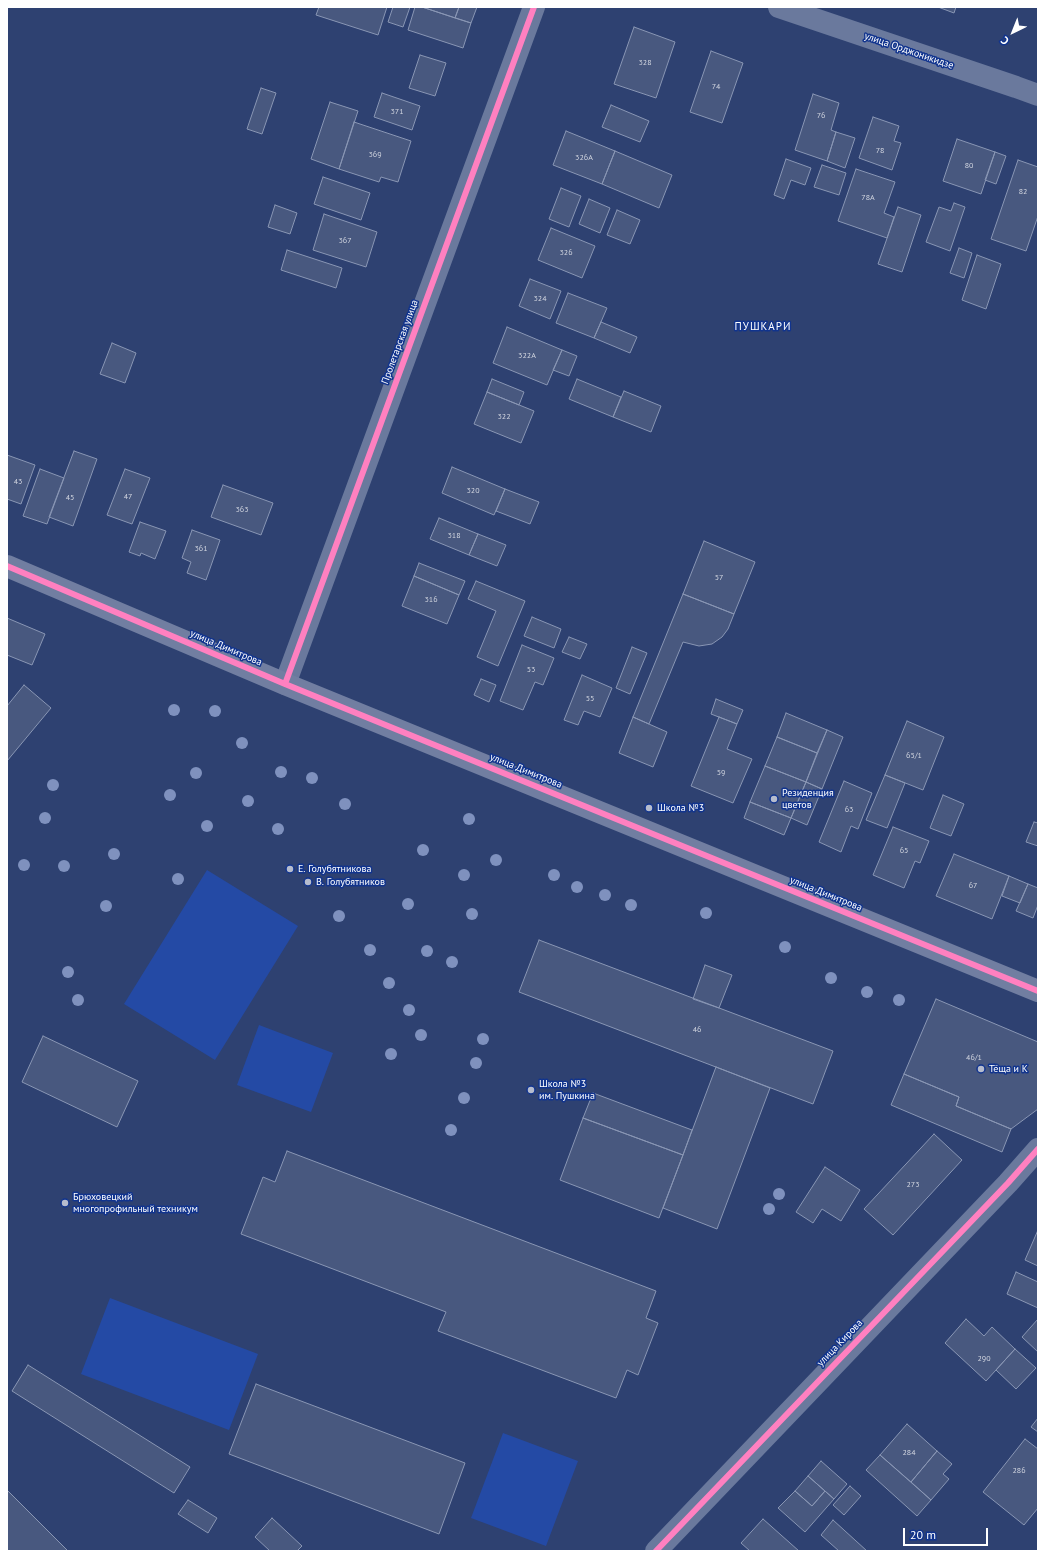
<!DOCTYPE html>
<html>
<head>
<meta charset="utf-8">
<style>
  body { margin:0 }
  #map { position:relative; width:1045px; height:1558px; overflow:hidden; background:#2e4171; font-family:"PT Sans",sans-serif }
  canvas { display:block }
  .frame { position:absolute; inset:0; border:8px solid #fff; pointer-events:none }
  .north { position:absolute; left:993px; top:12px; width:40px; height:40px; -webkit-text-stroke:3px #11348e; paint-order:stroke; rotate:223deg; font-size:11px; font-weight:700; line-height:16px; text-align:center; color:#fff }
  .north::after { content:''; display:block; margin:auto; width:14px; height:18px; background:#fff; clip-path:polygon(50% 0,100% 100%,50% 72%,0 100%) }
  .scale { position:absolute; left:903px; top:1528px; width:85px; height:18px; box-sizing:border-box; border:2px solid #fff; border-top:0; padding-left:5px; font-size:12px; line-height:14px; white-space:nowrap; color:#fff; -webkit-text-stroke:3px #11348e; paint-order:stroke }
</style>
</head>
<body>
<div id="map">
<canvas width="1045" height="1558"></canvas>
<div class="frame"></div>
<div class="north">С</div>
<div class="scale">20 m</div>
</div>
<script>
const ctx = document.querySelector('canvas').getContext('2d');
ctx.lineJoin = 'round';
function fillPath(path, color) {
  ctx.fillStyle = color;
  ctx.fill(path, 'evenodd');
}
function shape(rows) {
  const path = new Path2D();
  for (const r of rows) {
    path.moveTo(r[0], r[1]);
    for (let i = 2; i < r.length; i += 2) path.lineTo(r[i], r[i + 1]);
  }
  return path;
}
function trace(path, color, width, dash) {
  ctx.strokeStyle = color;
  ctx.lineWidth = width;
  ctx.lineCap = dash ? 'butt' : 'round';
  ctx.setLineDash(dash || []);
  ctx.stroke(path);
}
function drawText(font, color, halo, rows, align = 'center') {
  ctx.font = font + ' "PT Sans",sans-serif';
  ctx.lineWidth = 3;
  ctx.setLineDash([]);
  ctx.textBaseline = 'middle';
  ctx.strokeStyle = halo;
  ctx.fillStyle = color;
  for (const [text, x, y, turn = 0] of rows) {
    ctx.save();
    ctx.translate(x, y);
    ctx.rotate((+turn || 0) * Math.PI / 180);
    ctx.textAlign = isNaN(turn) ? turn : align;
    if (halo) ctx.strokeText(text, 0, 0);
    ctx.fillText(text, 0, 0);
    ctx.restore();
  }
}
fillPath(shape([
  [207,870,298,926,215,1060,124,1004],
  [259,1025,333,1053,311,1112,237,1085],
  [110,1298,258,1354,229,1430,81,1374],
  [503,1433,578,1461,546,1546,471,1518]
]), '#244aa5');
const building = shape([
  [319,7,387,7,378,35,316,15,319,7],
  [393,7,410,7,403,27,388,22,393,7],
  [415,7,422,7,471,23,463,48,408,30,415,7],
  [422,7,459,7,455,18,422,7],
  [459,7,477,7,471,23,455,18,459,7],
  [938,7,956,7,954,13,938,7],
  [634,27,675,42,656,98,614,84,634,27],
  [711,51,743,63,722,123,690,112,711,51],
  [420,55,446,63,435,96,409,88,420,55],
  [261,88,276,93,262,134,247,129,261,88],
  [382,93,420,106,412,130,374,117,382,93],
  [813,94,839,103,831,130,836,132,827,161,795,150,813,94],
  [330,102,358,111,339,169,311,159,330,102],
  [611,105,649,121,640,142,602,127,611,105],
  [873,117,899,126,894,141,901,143,892,170,859,158,873,117],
  [354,122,411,141,398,182,381,177,379,182,339,169,354,122],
  [566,131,615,151,602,184,553,165,566,131],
  [836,132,855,138,845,168,827,161,836,132],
  [957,139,995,152,981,194,943,181,957,139],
  [615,151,672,175,659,208,602,184,615,151],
  [995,152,1006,156,996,184,985,180,995,152],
  [786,159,811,168,805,185,791,180,784,199,774,195,786,159],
  [1018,160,1038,167,1038,216,1026,251,991,239,1018,160],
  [822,165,846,173,839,195,814,187,822,165],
  [856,169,895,182,884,213,894,217,887,238,838,221,856,169],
  [323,177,370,193,361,220,314,204,323,177],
  [561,188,581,196,569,227,549,219,561,188],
  [589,199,610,208,600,233,579,224,589,199],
  [954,203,965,207,950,251,926,242,939,207,951,211,954,203],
  [275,205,297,213,290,234,268,227,275,205],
  [898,207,921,215,902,272,878,264,898,207],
  [617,210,640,220,630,244,607,235,617,210],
  [324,214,377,232,366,267,313,250,324,214],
  [551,228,595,246,582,278,538,260,551,228],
  [959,248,972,253,964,278,950,273,959,248],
  [287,250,342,268,336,288,281,270,287,250],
  [977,255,1001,264,986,309,962,300,977,255],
  [530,279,561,291,550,319,519,306,530,279],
  [568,293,607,308,594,338,556,323,568,293],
  [601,322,637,337,630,353,594,338,601,322],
  [507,327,562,350,547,385,493,363,507,327],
  [112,343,136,353,125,383,100,374,112,343],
  [562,350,577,356,569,376,553,370,562,350],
  [492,379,524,392,519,405,487,392,492,379],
  [577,379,621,397,613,417,569,399,577,379],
  [624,391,661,406,651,432,613,417,624,391],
  [487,392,534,411,521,443,474,424,487,392],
  [74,451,97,459,73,526,49,517,74,451],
  [7,455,35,465,21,504,7,499,7,455],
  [452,467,505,489,494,515,442,493,452,467],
  [40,469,64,478,47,524,23,516,40,469],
  [125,469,150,478,132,524,107,515,125,469],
  [223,485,273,503,261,535,211,517,223,485],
  [505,489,539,502,530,524,496,511,505,489],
  [439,518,478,534,469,555,430,539,439,518],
  [140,522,166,531,155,559,141,553,140,556,129,552,140,522],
  [192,530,220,540,206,580,187,573,191,562,182,558,192,530],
  [478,534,506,545,497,566,469,555,478,534],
  [704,541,755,562,734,614,683,594,704,541],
  [419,563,465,581,459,595,414,576,419,563],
  [414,576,459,595,447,624,402,606,414,576],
  [476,581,525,601,498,666,477,657,496,611,468,599,476,581],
  [683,594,734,614,728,629,722,637,712,644,699,646,683,642,649,724,633,717,683,594],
  [532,617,561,629,554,648,524,636,532,617],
  [7,618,45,634,32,665,7,655,7,618],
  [569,637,587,644,580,659,562,652,569,637],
  [522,645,554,658,543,685,535,682,523,710,500,701,522,645],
  [632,647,647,653,630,694,616,688,632,647],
  [582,675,612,688,600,717,584,711,578,725,564,720,582,675],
  [481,679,496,685,489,702,474,695,481,679],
  [24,685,51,708,7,761,7,706,24,685],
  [716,699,743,710,737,724,711,714,716,699],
  [786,713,827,730,817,753,777,737,786,713],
  [633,717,667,732,653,767,619,753,633,717],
  [719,717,737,724,727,749,752,759,733,803,691,786,719,717],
  [907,721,944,737,923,790,885,775,907,721],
  [827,730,843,737,822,789,806,782,827,730],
  [777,737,817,753,806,782,765,766,777,737],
  [765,766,806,782,791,818,750,802,765,766],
  [885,775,905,783,887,828,866,820,885,775],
  [844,781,872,793,858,829,851,826,841,852,819,842,844,781],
  [806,782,822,789,807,825,791,818,806,782],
  [943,795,964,804,951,836,930,828,943,795],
  [750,802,791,818,784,835,744,818,750,802],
  [1034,822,1038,823,1038,846,1026,842,1034,822],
  [893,827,929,841,920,863,915,861,904,888,873,875,893,827],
  [954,854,1009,876,992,919,936,896,954,854],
  [1009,876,1028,884,1020,903,1002,896,1009,876],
  [1028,884,1038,888,1038,905,1033,918,1016,911,1028,884],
  [539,940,833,1051,813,1104,519,992,539,940],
  [705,965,732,975,719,1008,693,999,705,965],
  [936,999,1038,1042,1038,1109,1011,1129,956,1106,959,1097,904,1074,936,999],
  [43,1036,138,1081,117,1127,22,1082,43,1036],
  [716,1067,770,1088,717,1229,663,1208,716,1067],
  [904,1074,959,1097,956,1106,1011,1129,1002,1152,891,1105,904,1074],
  [593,1093,692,1130,683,1155,583,1118,593,1093],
  [583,1118,683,1155,659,1218,560,1180,583,1118],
  [934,1134,962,1160,893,1235,864,1209,934,1134],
  [287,1151,656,1291,646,1318,658,1323,638,1375,627,1370,616,1398,438,1331,446,1312,241,1234,263,1177,275,1182,287,1151],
  [825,1167,860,1190,841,1221,822,1209,813,1223,796,1212,825,1167],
  [1038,1230,1038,1266,1025,1260,1038,1230],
  [1016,1272,1038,1282,1038,1308,1007,1294,1016,1272],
  [966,1319,984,1336,992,1327,1015,1349,986,1381,945,1343,966,1319],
  [1038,1319,1038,1352,1022,1337,1038,1319],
  [1015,1349,1036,1368,1016,1389,996,1370,1015,1349],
  [28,1365,190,1467,174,1493,12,1391,28,1365],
  [256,1384,465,1463,439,1534,229,1454,256,1384],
  [1038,1418,1038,1432,1031,1427,1038,1418],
  [907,1424,937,1451,911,1482,880,1455,907,1424],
  [1025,1439,1038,1449,1038,1508,1024,1525,983,1492,1025,1439],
  [937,1451,952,1464,943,1474,949,1479,931,1500,911,1482,937,1451],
  [880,1455,931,1500,917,1516,866,1470,880,1455],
  [821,1461,847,1484,834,1499,808,1476,821,1461],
  [808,1476,825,1491,812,1506,795,1491,808,1476],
  [850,1486,861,1496,844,1515,833,1505,850,1486],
  [7,1490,67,1550,65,1551,7,1551,7,1490],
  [795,1491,812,1506,825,1491,834,1499,805,1532,778,1508,795,1491],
  [188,1500,217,1518,208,1533,178,1514,188,1500],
  [272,1518,302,1546,297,1551,270,1551,255,1537,272,1518],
  [763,1519,799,1551,750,1551,741,1543,763,1519],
  [833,1520,867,1551,839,1551,821,1535,833,1520]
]);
fillPath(building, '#48587f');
trace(building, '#8996b4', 1);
trace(shape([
  [779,7,1016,87,1038,95],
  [285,684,534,7],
  [656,1551,1008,1183,1038,1149]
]), '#6a799d', 22);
trace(shape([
  [7,566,285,684,1038,991]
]), '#717ea1', 22);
trace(shape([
  [7,566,285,684,1038,991],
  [285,684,534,7],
  [656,1551,1008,1183,1038,1149]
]), '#ff80c0', 6);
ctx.fillStyle = '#7f91be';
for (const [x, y] of [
  [174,710],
  [215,711],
  [242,743],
  [281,772],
  [196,773],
  [312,778],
  [53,785],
  [170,795],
  [248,801],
  [345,804],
  [45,818],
  [469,819],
  [207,826],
  [278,829],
  [423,850],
  [114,854],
  [496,860],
  [24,865],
  [64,866],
  [464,875],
  [554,875],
  [178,879],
  [577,887],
  [605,895],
  [408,904],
  [631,905],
  [106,906],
  [706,913],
  [472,914],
  [339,916],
  [785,947],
  [370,950],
  [427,951],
  [452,962],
  [68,972],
  [831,978],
  [389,983],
  [867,992],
  [78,1000],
  [899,1000],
  [409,1010],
  [421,1035],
  [483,1039],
  [391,1054],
  [476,1063],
  [464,1098],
  [451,1130],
  [779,1194],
  [769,1209]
]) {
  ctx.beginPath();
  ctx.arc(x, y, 6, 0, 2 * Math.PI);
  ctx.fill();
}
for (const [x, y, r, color] of [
  [774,799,4,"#b6bccd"],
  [649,808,4,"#b6bccd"],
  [290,869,4,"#b6bccd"],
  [308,882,4,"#b6bccd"],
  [981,1069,4,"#b6bccd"],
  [531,1090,4,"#b6bccd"],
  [65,1203,4,"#b6bccd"]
]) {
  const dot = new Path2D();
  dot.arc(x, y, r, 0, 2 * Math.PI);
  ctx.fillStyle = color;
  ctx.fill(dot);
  trace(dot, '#11348e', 1.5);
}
drawText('8px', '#d1d5df', null, [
  ["328",645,63],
  ["74",716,87],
  ["371",397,112],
  ["76",821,116],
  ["78",880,151],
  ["369",375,155],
  ["326А",584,158],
  ["80",969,166],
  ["82",1023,192],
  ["78А",868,198],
  ["367",345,241],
  ["326",566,253],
  ["324",540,299],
  ["322А",527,356],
  ["322",504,417],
  ["43",18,482],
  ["320",473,491],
  ["47",128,497],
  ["45",70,498],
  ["363",242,510],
  ["318",454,536],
  ["361",201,549],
  ["57",719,578],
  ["316",431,600],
  ["53",531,670],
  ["55",590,699],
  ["65/1",914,756],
  ["59",721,773],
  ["63",849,810],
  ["65",904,851],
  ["67",973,886],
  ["46",697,1030],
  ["46/1",974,1058],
  ["273",913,1185],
  ["290",984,1359],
  ["284",909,1453],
  ["286",1019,1471]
]);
drawText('10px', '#fff', '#11348e', [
  ["улица Орджоникидзе",909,51,19],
  ["Пролетарская улица",400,342,-70],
  ["улица Димитрова",226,648,23],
  ["улица Димитрова",526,771,22],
  ["улица Димитрова",826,894,22],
  ["улица Кирова",840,1343,-46]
]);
drawText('10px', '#fff', '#11348e', [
  ["Резиденция",782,793],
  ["цветов",782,805],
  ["Школа №3",657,808],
  ["Е. Голубятникова",298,869],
  ["В. Голубятников",316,882],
  ["Тёща и К",989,1069],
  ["Школа №3",539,1084],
  ["им. Пушкина",539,1096],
  ["Брюховецкий",73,1197],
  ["многопрофильный техникум",73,1209]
], 'left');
ctx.letterSpacing = '1px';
drawText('11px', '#fff', '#11348e', [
  ["ПУШКАРИ",763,327]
]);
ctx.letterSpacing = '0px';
</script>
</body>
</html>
